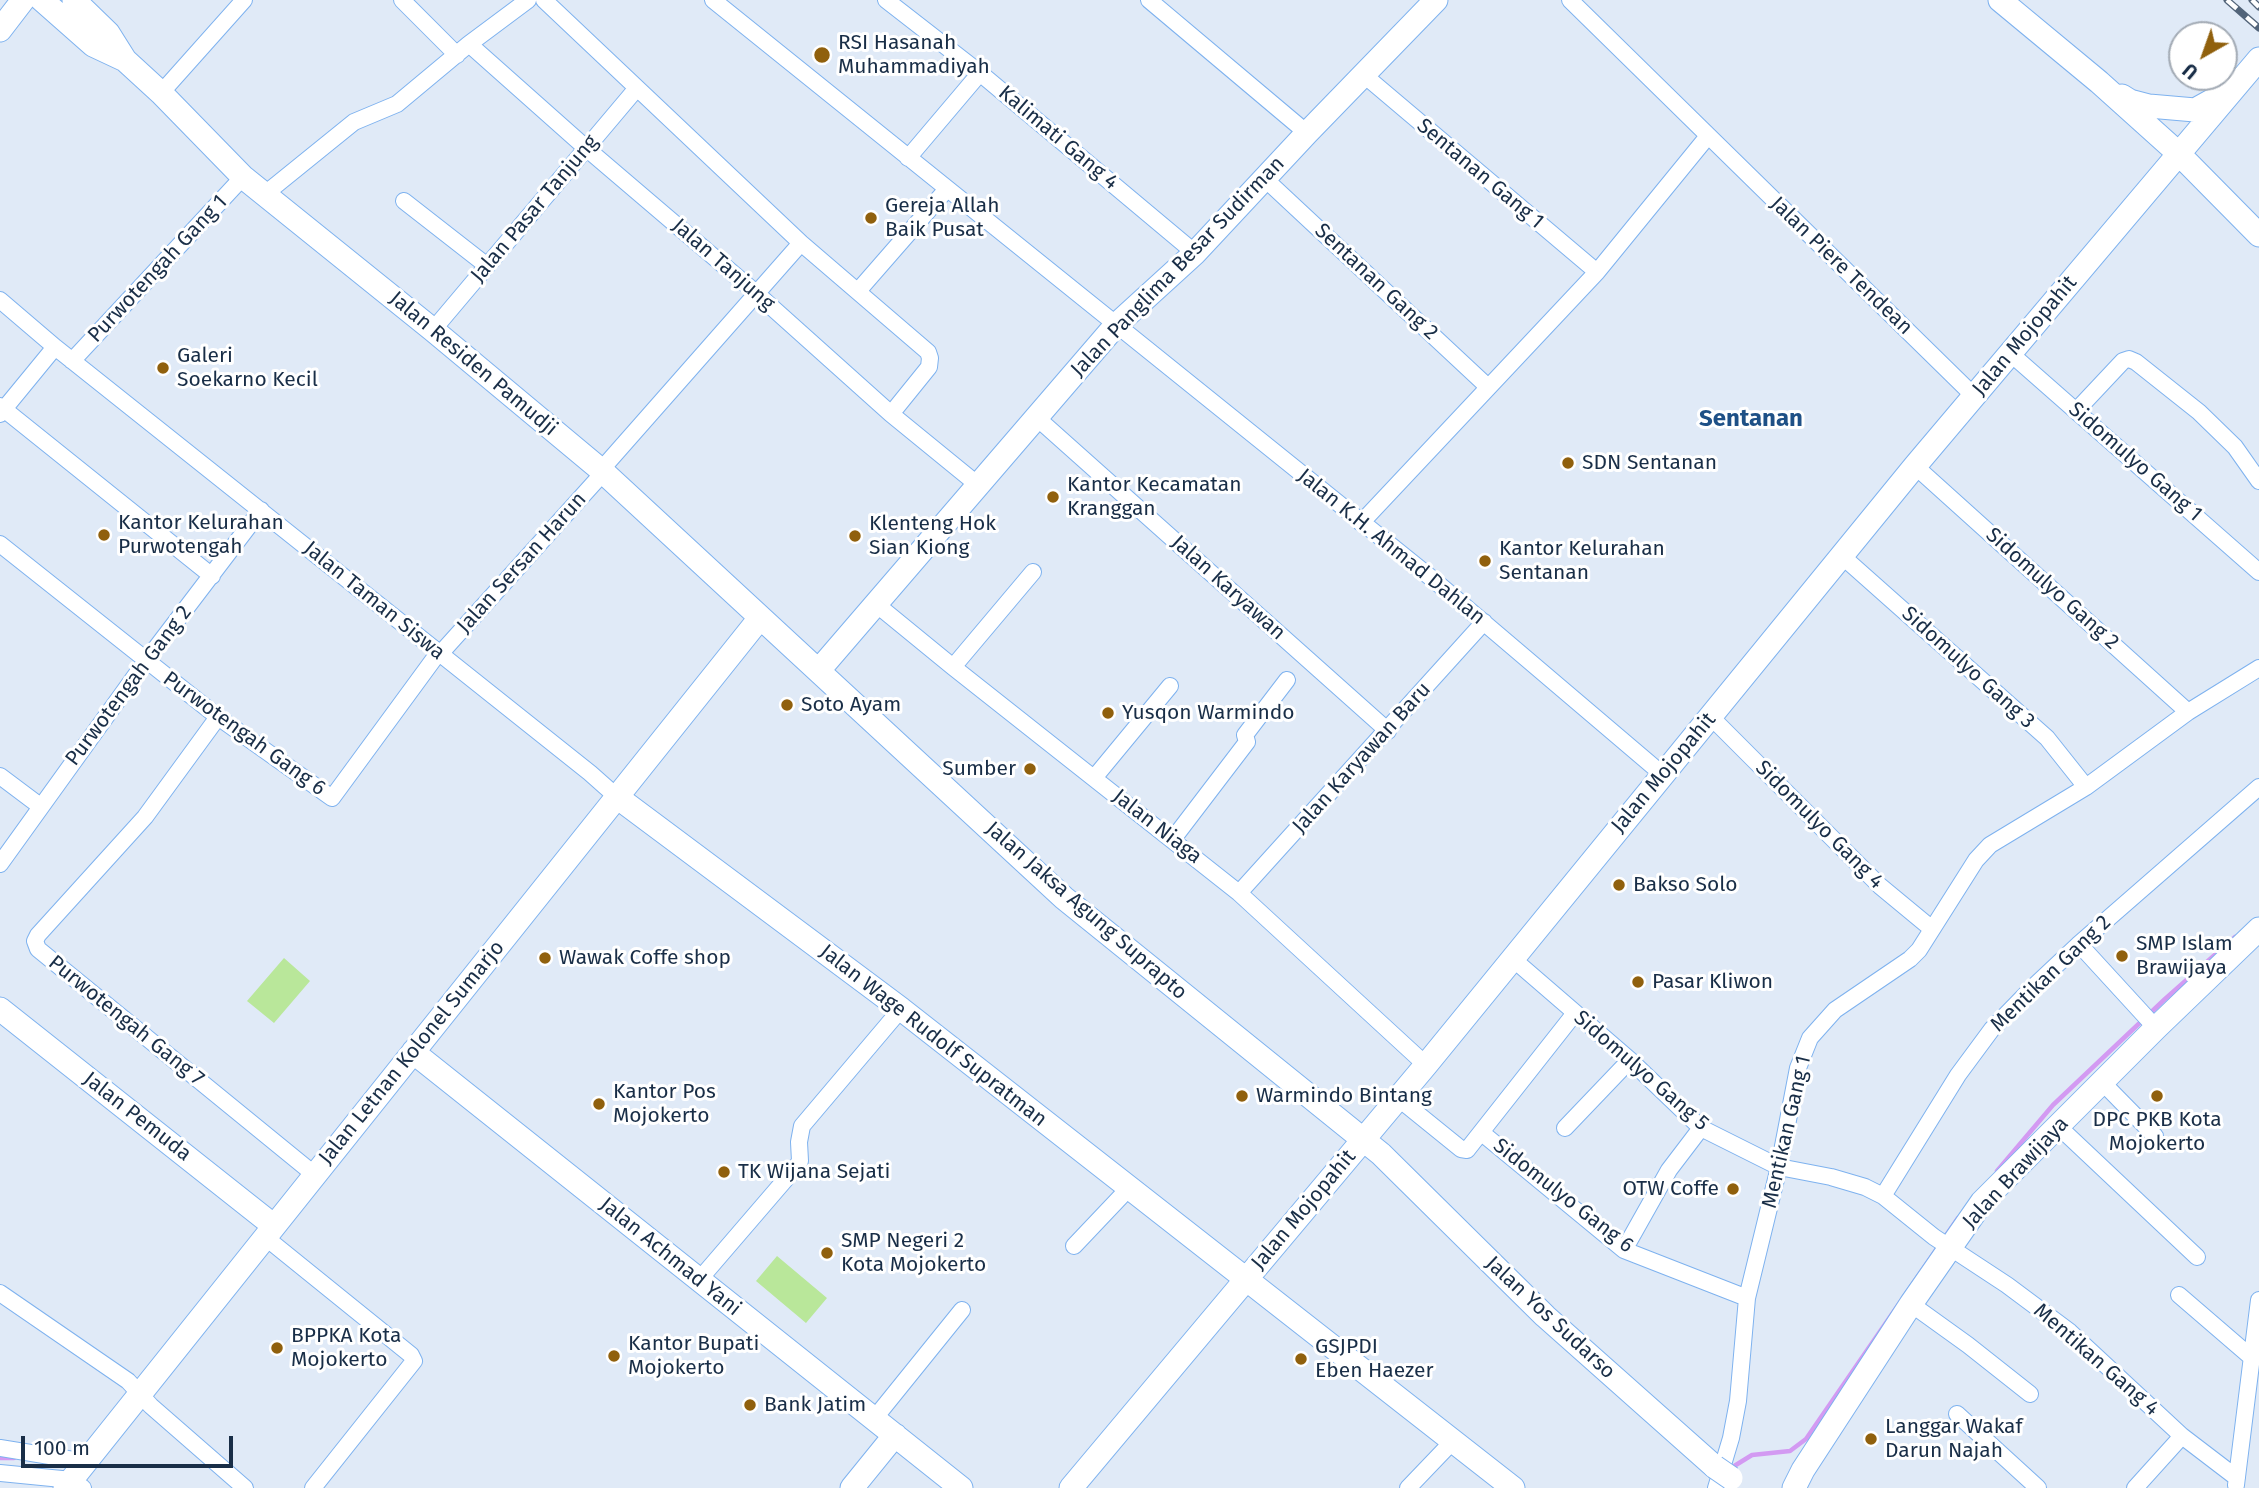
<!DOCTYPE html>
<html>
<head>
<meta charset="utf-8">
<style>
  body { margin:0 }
  #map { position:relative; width:2259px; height:1488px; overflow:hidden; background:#e0eaf7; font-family:"Fira Sans",sans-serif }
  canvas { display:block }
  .north { position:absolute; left:2168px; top:21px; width:70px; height:70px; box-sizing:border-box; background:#fff; border:2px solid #a3abb5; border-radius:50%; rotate:220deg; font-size:19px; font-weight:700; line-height:28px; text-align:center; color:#192e47 }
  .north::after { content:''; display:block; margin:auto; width:24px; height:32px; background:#90600d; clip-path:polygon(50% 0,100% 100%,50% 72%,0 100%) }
  .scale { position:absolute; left:21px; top:1436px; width:212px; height:32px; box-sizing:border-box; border:4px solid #192e47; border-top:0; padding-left:9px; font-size:21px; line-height:24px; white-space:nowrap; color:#192e47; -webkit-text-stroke:5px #fff; paint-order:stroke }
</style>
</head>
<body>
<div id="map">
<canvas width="2259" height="1488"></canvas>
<div class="north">U</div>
<div class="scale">100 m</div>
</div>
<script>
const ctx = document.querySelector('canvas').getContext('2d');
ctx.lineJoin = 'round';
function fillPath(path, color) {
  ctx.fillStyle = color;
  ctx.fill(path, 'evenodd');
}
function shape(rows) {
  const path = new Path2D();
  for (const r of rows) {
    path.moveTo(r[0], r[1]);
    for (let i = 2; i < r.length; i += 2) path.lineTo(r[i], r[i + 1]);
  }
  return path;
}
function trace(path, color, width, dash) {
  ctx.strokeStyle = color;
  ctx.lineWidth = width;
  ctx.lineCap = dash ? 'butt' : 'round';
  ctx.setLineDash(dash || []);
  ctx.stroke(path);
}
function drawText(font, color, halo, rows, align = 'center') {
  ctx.font = font + ' "Fira Sans",sans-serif';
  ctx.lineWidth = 6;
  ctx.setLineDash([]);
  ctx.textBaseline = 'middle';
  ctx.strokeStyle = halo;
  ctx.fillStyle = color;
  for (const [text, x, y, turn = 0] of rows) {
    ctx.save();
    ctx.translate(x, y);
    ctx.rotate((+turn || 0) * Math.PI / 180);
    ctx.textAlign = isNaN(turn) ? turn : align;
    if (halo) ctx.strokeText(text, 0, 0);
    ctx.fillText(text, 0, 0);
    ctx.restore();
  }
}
fillPath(shape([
  [284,958,310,981,274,1023,247,1001],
  [777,1256,827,1298,806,1323,756,1281]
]), '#b9e79a');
trace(shape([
  [1997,1171,2053,1105,2165,999,2235,937],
  [0,1458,14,1458],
  [1731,1468,1752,1455,1790,1451,1806,1439,1958,1218]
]), '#d39af2', 4.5);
const street = shape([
  [402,0,457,55],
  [544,0,801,243,928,352,930,358,929,367,891,414],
  [713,0,1435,581,1662,774],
  [886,0,980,73,1195,253],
  [1149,0,1307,133],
  [1570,0,1974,396],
  [469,44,586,148,756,293,891,414,978,485],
  [1364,75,1597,272],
  [161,93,244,0],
  [908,158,980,73],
  [1264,178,1488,387],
  [265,194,354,122,397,104,469,44,528,0],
  [404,201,486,265],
  [858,291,947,189],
  [0,300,55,347,590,773,617,797],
  [433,330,637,88],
  [2010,353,2259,572],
  [72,361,243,177],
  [0,406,212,576],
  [2076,411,2123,361,2129,359,2136,362,2199,412,2235,447,2259,481],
  [0,414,55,347],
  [1036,417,1388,731],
  [1915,466,2188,712],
  [601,470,801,243],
  [1361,523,1597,272,1708,136],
  [0,544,218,717,332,798,439,652],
  [1842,556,2047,738,2086,787],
  [876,604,953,667,1239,893,1426,1065],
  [440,654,603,473],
  [953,667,1033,572],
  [218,717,145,817,38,935,35,941,38,949,315,1175],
  [1711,717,1880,886,1932,929],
  [0,776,40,806],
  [1094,778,1170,686],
  [1173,839,1247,742,1245,735,1287,680],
  [0,864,146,661,261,510],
  [1239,893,1484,622],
  [2079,944,2156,1028],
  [1513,959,1630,1060,1701,1128,1779,1167,1831,1177,1865,1187,1883,1196,1934,1237,2007,1285,2070,1332,2182,1436,2237,1478],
  [2102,1082,2155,1136],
  [1398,1098,1461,1149,1467,1150,1575,1013],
  [2058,1126,2197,1257],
  [1565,1128,1630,1060],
  [1482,1133,1624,1250,1747,1298],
  [1883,1196,1958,1075,1992,1029,2030,990,2079,944,2259,787],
  [265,1237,411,1355,414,1361,313,1488],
  [1074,1246,1129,1188],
  [1624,1250,1669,1170,1701,1128],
  [699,1280,797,1166,800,1161,799,1142,802,1126,901,1009],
  [0,1293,128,1381,151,1406,245,1488],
  [2179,1295,2251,1357],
  [1911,1304,1968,1345,2030,1394],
  [1957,1414,2038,1488],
  [874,1419,962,1310],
  [0,1448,86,1462],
  [0,1473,72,1480,83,1488],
  [2236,1485,2259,1300],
  [1408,1488,1453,1441],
  [1716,1488,1731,1438,1738,1401,1747,1298,1779,1167,1798,1068,1810,1038,1835,1010,1910,959,1919,950,1976,860,1990,845,2086,787,2188,712,2259,668],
  [2135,1488,2182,1436]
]);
const secondary = shape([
  [42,0,93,45,125,60],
  [74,0,108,33,125,60,161,93,243,177,433,330,601,470,1064,898,1381,1154,1545,1316,1715,1467],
  [2000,0,2099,82,2178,153,2259,235],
  [0,30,23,0],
  [2122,96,2130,101,2149,106,2195,110,2222,95],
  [819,670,1116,325,1195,253,1307,133,1436,0],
  [617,797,901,1009,1513,1488],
  [0,1009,274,1226],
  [413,1052,961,1488],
  [65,1488,760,618],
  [852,1488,895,1435],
  [1071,1488,1426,1065,1915,466,2259,59],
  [1794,1488,1803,1470,1911,1304,1982,1202,2156,1028,2259,929]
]);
trace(street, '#7eb2ef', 18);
trace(secondary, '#7eb2ef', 25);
trace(street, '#fff', 16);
trace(secondary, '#fff', 23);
const rail = shape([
  [2227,0,2259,28],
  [2252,0,2259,7]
]);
trace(rail, '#526479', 7);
trace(rail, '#fff', 4.5, [13]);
const secondaryBridge = shape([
  [1715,1467,1731,1478]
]);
trace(secondaryBridge, '#7eb2ef', 25, []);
trace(secondaryBridge, '#fff', 23);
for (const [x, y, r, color] of [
  [822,55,9,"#90600d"],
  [871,218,7,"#90600d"],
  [163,368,7,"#90600d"],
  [1568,463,7,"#90600d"],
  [1053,497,7,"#90600d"],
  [104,535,7,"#90600d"],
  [855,536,7,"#90600d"],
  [1485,561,7,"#90600d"],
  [787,705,7,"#90600d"],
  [1108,713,7,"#90600d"],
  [1030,769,7,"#90600d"],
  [1619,885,7,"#90600d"],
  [2122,956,7,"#90600d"],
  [545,958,7,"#90600d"],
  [1638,982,7,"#90600d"],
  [1242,1096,7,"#90600d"],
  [2157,1096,7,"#90600d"],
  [599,1104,7,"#90600d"],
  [724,1172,7,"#90600d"],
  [1733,1189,7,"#90600d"],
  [827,1253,7,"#90600d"],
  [277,1348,7,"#90600d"],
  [614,1356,7,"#90600d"],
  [1301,1359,7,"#90600d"],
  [750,1405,7,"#90600d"],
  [1871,1439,7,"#90600d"]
]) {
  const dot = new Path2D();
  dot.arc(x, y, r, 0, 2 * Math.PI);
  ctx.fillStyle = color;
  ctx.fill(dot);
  trace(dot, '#fff', 2.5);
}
drawText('21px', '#192e47', '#fff', [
  ["RSI Hasanah",838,43],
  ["Muhammadiyah",838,67],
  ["Gereja Allah",885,206],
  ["Baik Pusat",885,230],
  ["Galeri",177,356],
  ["Soekarno Kecil",177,380],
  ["SDN Sentanan",1582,463],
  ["Kantor Kecamatan",1067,485],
  ["Kranggan",1067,509],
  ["Kantor Kelurahan",118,523],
  ["Purwotengah",118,547],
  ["Klenteng Hok",869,524],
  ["Sian Kiong",869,548],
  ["Kantor Kelurahan",1499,549],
  ["Sentanan",1499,573],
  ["Soto Ayam",801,705],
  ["Yusqon Warmindo",1122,713],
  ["Sumber",1016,769,"right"],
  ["Bakso Solo",1633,885],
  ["SMP Islam",2136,944],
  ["Brawijaya",2136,968],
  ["Wawak Coffe shop",559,958],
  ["Pasar Kliwon",1652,982],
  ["Kantor Pos",613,1092],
  ["Mojokerto",613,1116],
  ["Warmindo Bintang",1256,1096],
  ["DPC PKB Kota",2157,1120,"center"],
  ["Mojokerto",2157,1144,"center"],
  ["TK Wijana Sejati",738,1172],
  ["OTW Coffe",1719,1189,"right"],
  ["SMP Negeri 2",841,1241],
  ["Kota Mojokerto",841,1265],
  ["BPPKA Kota",291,1336],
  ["Mojokerto",291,1360],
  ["Kantor Bupati",628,1344],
  ["Mojokerto",628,1368],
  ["GSJPDI",1315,1347],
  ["Eben Haezer",1315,1371],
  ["Bank Jatim",764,1405],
  ["Langgar Wakaf",1885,1427],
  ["Darun Najah",1885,1451]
], 'left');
drawText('21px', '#192e47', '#fff', [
  ["Kalimati Gang 4",1058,138,40],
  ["Sentanan Gang 1",1480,174,40],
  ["Jalan Pasar Tanjung",535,209,-50],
  ["Jalan Tanjung",723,265,41],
  ["Jalan Piere Tendean",1841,266,44],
  ["Jalan Panglima Besar Sudirman",1178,267,-46],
  ["Purwotengah Gang 1",158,269,-47],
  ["Sentanan Gang 2",1376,282,43],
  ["Jalan Mojopahit",2025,336,-50],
  ["Jalan Residen Pamudji",473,364,40],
  ["Sidomulyo Gang 1",2135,462,41],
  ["Jalan K.H. Ahmad Dahlan",1391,547,39],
  ["Jalan Sersan Harun",522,563,-48],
  ["Jalan Karyawan",1228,588,42],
  ["Sidomulyo Gang 2",2052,589,42],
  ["Jalan Taman Siswa",374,601,39],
  ["Sidomulyo Gang 3",1968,668,42],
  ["Purwotengah Gang 2",129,686,-53],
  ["Purwotengah Gang 6",244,734,36],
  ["Jalan Karyawan Baru",1362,758,-48],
  ["Jalan Mojopahit",1664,773,-50],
  ["Sidomulyo Gang 4",1819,825,45],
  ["Jalan Niaga",1157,827,38],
  ["Jalan Jaksa Agung Suprapto",1086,911,41],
  ["Mentikan Gang 2",2051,974,-44],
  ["Purwotengah Gang 7",126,1021,39],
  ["Jalan Wage Rudolf Supratman",933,1036,38],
  ["Jalan Letnan Kolonel Sumarjo",412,1053,-51],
  ["Sidomulyo Gang 5",1641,1071,41],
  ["Jalan Pemuda",137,1117,38],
  ["Mentikan Gang 1",1787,1132,-77],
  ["Jalan Brawijaya",2016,1173,-47],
  ["Sidomulyo Gang 6",1563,1196,38],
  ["Jalan Mojopahit",1304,1210,-50],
  ["Jalan Achmad Yani",670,1257,39],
  ["Jalan Yos Sudarso",1550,1318,43],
  ["Mentikan Gang 4",2096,1360,41]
]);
drawText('bold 24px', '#1e5086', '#fff', [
  ["Sentanan",1751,419]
]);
</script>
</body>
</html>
